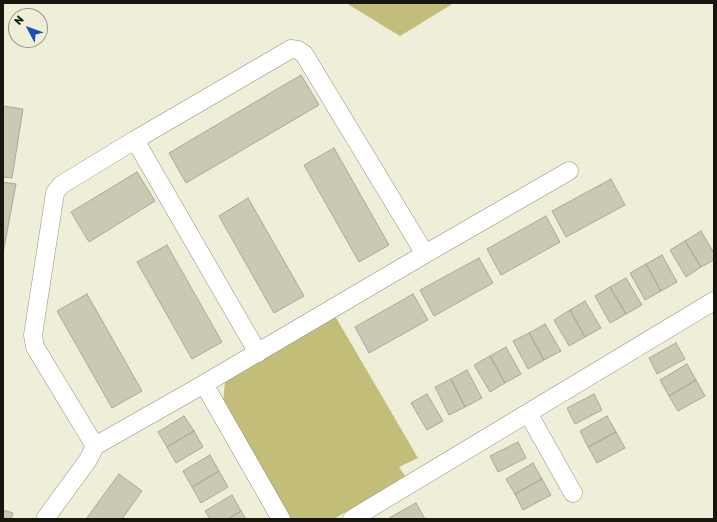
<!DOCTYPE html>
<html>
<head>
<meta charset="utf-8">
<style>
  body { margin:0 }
  #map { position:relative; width:717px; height:522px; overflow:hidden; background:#efeed9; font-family:Rubik,sans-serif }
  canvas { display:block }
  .frame { position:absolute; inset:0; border:4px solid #16160f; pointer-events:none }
  .north { position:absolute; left:8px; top:8px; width:40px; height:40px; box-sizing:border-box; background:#efeed9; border:1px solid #989888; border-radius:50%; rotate:311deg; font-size:11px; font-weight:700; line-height:16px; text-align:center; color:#16160f }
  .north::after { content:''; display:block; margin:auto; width:14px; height:18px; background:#1a4eba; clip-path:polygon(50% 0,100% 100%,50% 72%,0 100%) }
</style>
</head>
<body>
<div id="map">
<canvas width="717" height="522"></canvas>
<div class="frame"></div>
<div class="north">N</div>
</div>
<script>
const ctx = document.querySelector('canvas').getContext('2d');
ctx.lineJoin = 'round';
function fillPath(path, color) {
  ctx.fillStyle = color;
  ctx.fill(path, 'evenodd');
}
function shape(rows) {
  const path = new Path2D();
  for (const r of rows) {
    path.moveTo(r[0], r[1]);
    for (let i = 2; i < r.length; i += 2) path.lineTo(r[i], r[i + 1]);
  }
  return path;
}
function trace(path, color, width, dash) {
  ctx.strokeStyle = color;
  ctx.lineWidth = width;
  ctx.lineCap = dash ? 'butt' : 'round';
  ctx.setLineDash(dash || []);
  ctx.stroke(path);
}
fillPath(shape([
  [346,3,454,3,400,36],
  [335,316,418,458,399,467,405,476,334,519,291,519,223,402,225,382]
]), '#c2bd79');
const building = shape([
  [301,75,319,105,186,183,169,153,301,75],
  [3,106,23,109,12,178,3,177,3,106],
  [334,148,389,245,359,262,304,165,334,148],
  [137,172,155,201,89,242,71,212,137,172],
  [611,179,625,205,566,237,552,211,611,179],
  [3,182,16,184,3,253,3,182],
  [248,198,304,296,274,313,219,216,248,198],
  [546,216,560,242,501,275,487,249,546,216],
  [701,231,714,253,714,260,701,267,685,241,701,231],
  [685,241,701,267,686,277,670,250,685,241],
  [167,245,222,342,192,359,137,262,167,245],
  [662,255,677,282,661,291,646,264,662,255],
  [479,258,493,283,434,316,420,290,479,258],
  [646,264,661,291,645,300,630,273,646,264],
  [626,278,642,305,626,314,610,287,626,278],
  [610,287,626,314,610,323,595,296,610,287],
  [87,294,142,391,112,408,57,311,87,294],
  [413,294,428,320,369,353,355,327,413,294],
  [585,301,601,328,585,337,570,310,585,301],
  [570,310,585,337,569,346,554,320,570,310],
  [545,324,561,351,544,360,529,333,545,324],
  [529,333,544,360,528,369,513,341,529,333],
  [676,343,685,359,657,374,649,358,676,343],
  [506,347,521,374,505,383,490,356,506,347],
  [490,356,505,383,490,392,474,365,490,356],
  [687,364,696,380,669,396,660,380,687,364],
  [467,370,482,398,465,407,451,379,467,370],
  [451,379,465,407,449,415,435,387,451,379],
  [696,380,705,396,678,411,669,396,696,380],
  [427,394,443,421,427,430,411,403,427,394],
  [594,394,602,410,575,424,567,408,594,394],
  [184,416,194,431,167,447,158,432,184,416],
  [607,416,616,432,588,447,580,431,607,416],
  [194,431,203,447,176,463,167,447,194,431],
  [616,432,625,448,597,463,588,447,616,432],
  [518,442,526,458,498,472,490,456,518,442],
  [210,455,219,471,192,487,183,471,210,455],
  [533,463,542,479,515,494,506,479,533,463],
  [219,471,228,487,201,503,192,487,219,471],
  [119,474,142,491,122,519,86,519,119,474],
  [542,479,551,495,523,510,515,494,542,479],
  [232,495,241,511,228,519,210,519,205,511,232,495],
  [416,503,425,519,390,519,389,518,416,503],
  [3,510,13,513,11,519,3,519,3,510],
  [241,511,246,519,228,519,241,511]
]);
fillPath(building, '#c9c9b4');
trace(building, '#aaa995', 1);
const street = shape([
  [135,140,291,49,298,50,304,54,425,254,204,384],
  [425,254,569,171],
  [528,413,573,493],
  [95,446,35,347,33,335,55,193,61,185,135,140,258,353],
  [45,519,88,460,95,446,204,384,281,519],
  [352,519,714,301]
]);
trace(street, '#92917e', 19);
trace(street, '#fff', 18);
</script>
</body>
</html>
